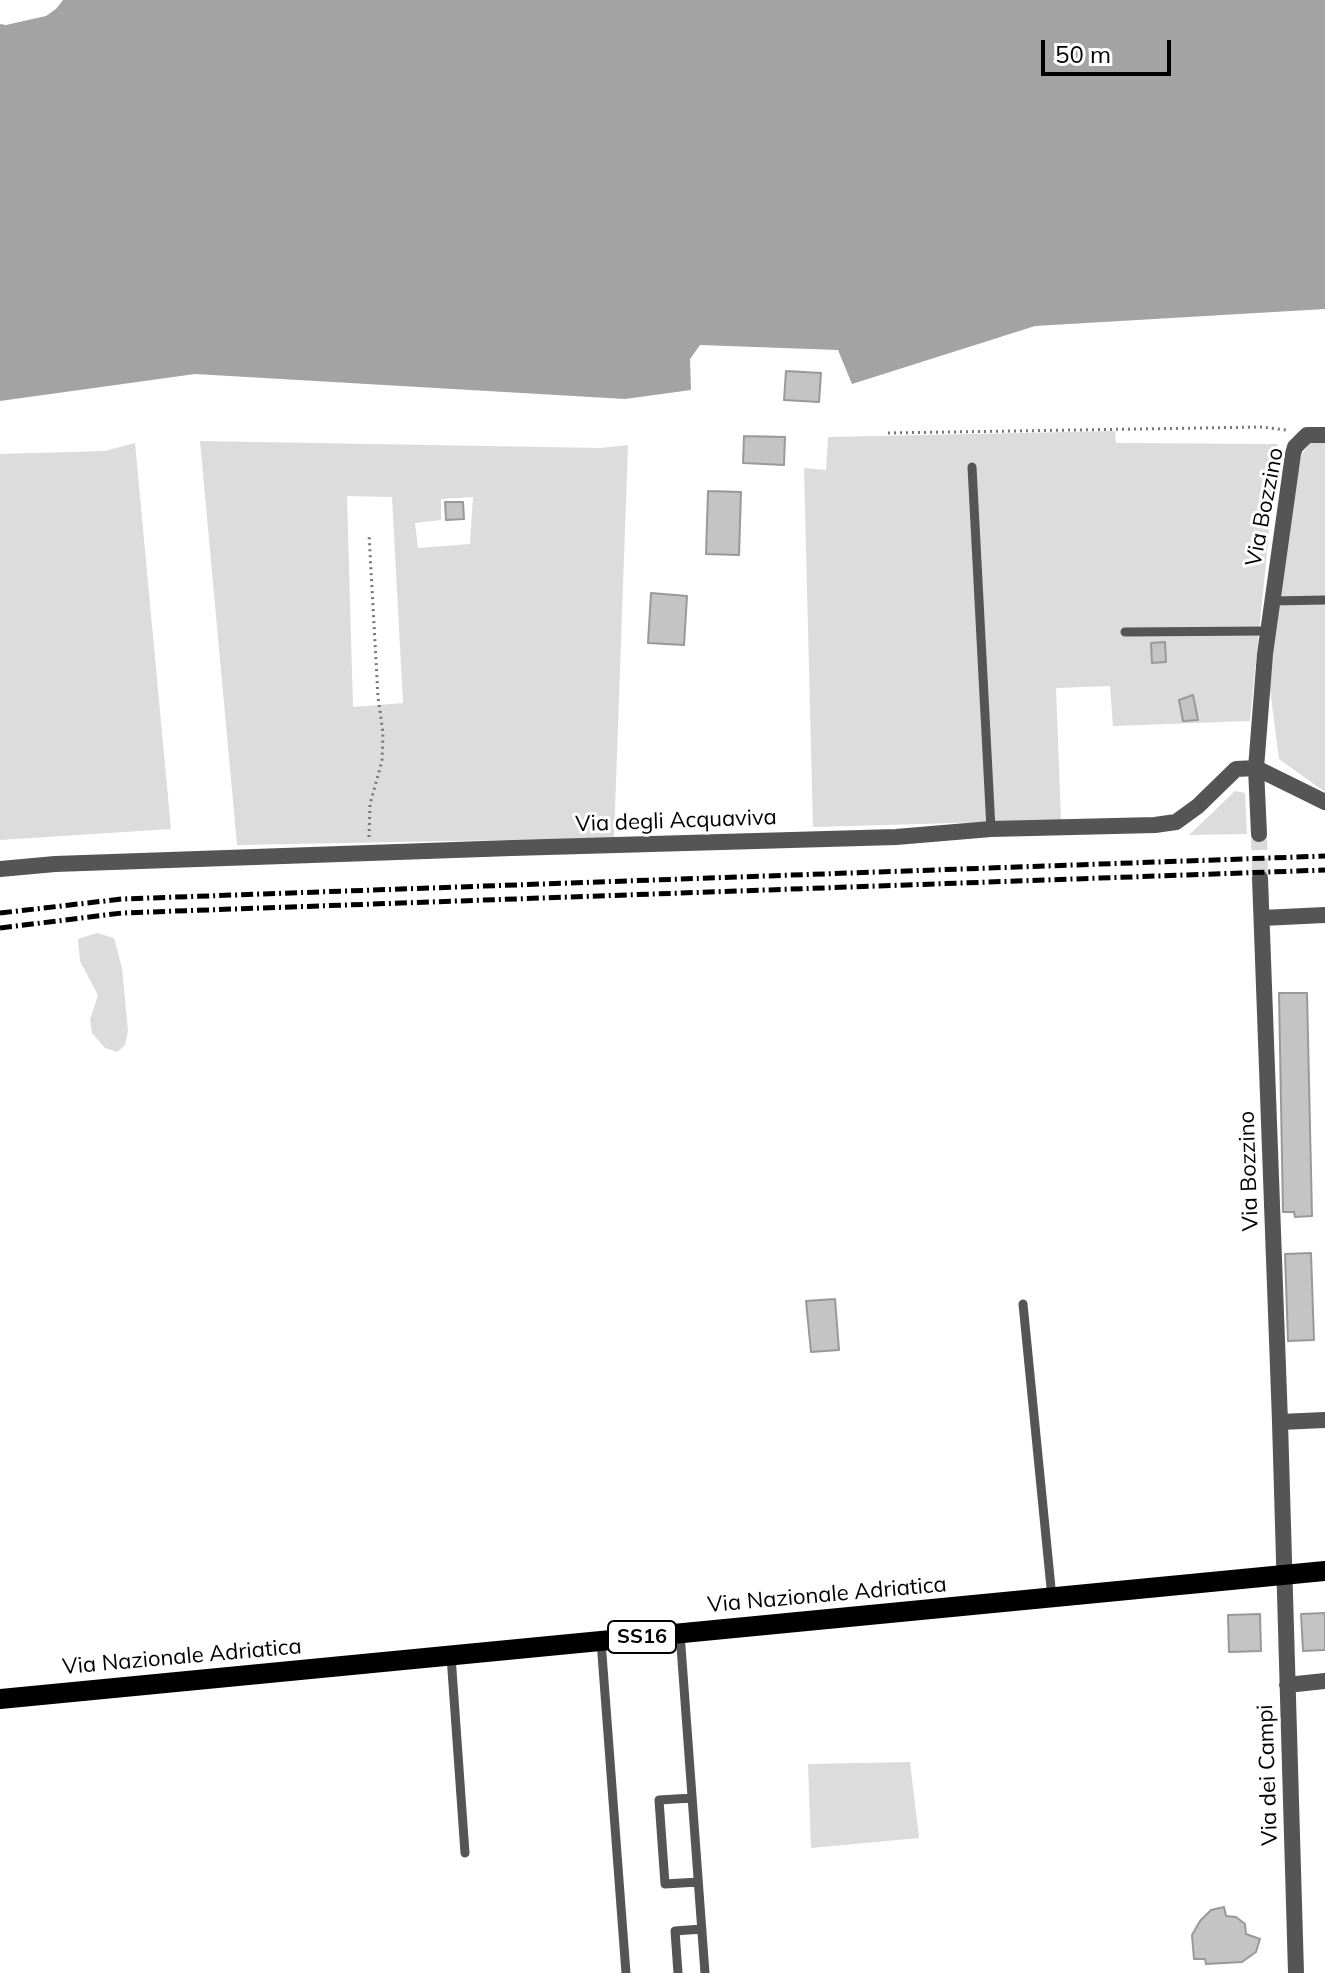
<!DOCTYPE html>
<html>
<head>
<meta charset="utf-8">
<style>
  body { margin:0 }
  #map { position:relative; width:1325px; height:1973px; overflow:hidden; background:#fff; font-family:Mulish,sans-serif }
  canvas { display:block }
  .scale { position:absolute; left:1041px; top:40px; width:130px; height:36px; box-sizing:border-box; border:4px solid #000; border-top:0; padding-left:10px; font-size:24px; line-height:28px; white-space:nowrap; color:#000; -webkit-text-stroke:6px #fff; paint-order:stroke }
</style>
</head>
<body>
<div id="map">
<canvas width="1325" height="1973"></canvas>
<div class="scale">50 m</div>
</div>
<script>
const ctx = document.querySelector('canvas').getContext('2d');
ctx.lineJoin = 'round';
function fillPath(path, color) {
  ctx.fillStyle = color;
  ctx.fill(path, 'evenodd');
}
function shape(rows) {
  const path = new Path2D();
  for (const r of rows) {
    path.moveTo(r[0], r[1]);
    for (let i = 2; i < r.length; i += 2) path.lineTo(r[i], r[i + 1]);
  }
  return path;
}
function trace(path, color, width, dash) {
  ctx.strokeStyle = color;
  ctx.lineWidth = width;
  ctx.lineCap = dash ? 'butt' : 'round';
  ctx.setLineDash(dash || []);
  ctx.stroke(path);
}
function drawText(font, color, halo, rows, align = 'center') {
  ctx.font = font + ' Mulish,sans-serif';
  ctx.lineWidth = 6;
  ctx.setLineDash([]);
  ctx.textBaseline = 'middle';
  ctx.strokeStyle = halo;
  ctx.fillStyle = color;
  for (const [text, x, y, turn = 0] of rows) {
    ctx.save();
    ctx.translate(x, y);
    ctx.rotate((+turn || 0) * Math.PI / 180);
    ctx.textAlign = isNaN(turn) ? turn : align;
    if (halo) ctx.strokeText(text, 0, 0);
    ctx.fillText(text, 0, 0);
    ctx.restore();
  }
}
fillPath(shape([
  [1115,431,1116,443,1278,444,1250,721,1113,726,1110,686,1056,688,1061,820,813,827,804,468,826,470,828,437],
  [200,441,600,448,628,445,614,838,237,845],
  [347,496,392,497,403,703,353,707],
  [473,497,470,544,418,548,415,523,441,520,441,499],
  [1311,441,1325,442,1325,792,1279,759,1269,682,1277,581,1301,456],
  [135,443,171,829,0,840,0,454,105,451],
  [1235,791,1245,793,1247,834,1189,835],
  [97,933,114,938,122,968,128,1031,125,1045,117,1052,105,1048,92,1033,90,1020,98,995,80,961,78,939],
  [910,1762,919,1838,811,1848,808,1764]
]), '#dcdcdc');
fillPath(shape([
  [0,0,1325,0,1325,309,1035,326,852,384,838,350,700,345,690,359,691,390,625,399,195,374,0,401]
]), '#a3a3a3');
fillPath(shape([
  [0,0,63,0,56,9,46,16,6,25,0,24]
]), '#fff');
const building = shape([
  [786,371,821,373,819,402,784,400,786,371],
  [744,436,785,437,784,465,743,463,744,436],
  [708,491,741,492,739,555,706,554,708,491],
  [445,502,463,502,464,519,446,520,445,502],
  [651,593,687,596,684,645,648,643,651,593],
  [1165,642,1166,662,1152,663,1151,643,1165,642],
  [1193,695,1198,720,1183,721,1179,700,1193,695],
  [1279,993,1307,993,1312,1216,1295,1217,1294,1212,1283,1212,1279,993],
  [1311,1253,1314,1340,1288,1341,1285,1254,1311,1253],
  [835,1299,839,1350,811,1352,806,1301,835,1299],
  [1325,1613,1325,1650,1303,1651,1301,1614,1325,1613],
  [1260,1614,1261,1651,1229,1652,1228,1615,1260,1614],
  [1224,1907,1226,1916,1236,1917,1245,1924,1246,1934,1260,1939,1256,1952,1242,1962,1206,1964,1205,1959,1194,1959,1192,1935,1200,1921,1211,1910,1224,1907]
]);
fillPath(building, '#c4c4c4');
trace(building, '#999', 2);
trace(shape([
  [1259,834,1260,878]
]), '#d9d9d9', 16, [16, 8]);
trace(shape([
  [888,433,1262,427,1286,430],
  [369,837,370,804,382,761,383,733,378,697,369,534]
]), '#777', 3, [2, 4]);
trace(shape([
  [972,467,991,829],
  [1271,601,1325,600],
  [1125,632,1267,631],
  [1023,1304,1052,1598],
  [680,1633,705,1973],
  [601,1641,626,1973],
  [451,1656,465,1853],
  [692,1798,659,1800,665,1884,698,1882],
  [678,1973,675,1931,702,1929]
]), '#555', 9);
trace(shape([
  [1259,834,1256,768,1265,654,1293,454,1295,447,1307,435,1325,435],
  [0,869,55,864,512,848,896,837,991,829,1155,825,1176,822,1198,806,1236,769,1256,768,1325,802],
  [1260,878,1280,1422,1296,1973],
  [1262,918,1325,915],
  [1280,1422,1325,1420],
  [1287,1685,1325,1681]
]), '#555', 16);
trace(shape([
  [0,1699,1325,1571]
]), '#000', 20);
trace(shape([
  [0,913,122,899,1325,856],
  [0,928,122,913,1325,870]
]), '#000', 5, [12, 4, 2, 4]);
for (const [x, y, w] of [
  [642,1637,68]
]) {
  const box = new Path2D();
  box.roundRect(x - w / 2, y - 16, w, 32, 6);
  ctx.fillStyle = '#fff';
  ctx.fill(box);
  trace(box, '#000', 2);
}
drawText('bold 20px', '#000', null, [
  ["SS16",642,1637]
]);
drawText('22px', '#000', '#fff', [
  ["Via Bozzino",1265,507,-79],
  ["Via degli Acquaviva",676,821,-2],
  ["Via Bozzino",1249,1171,-92],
  ["Via Nazionale Adriatica",827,1595,-5],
  ["Via Nazionale Adriatica",182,1657,-5],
  ["Via dei Campi",1268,1775,-92]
]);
</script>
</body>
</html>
